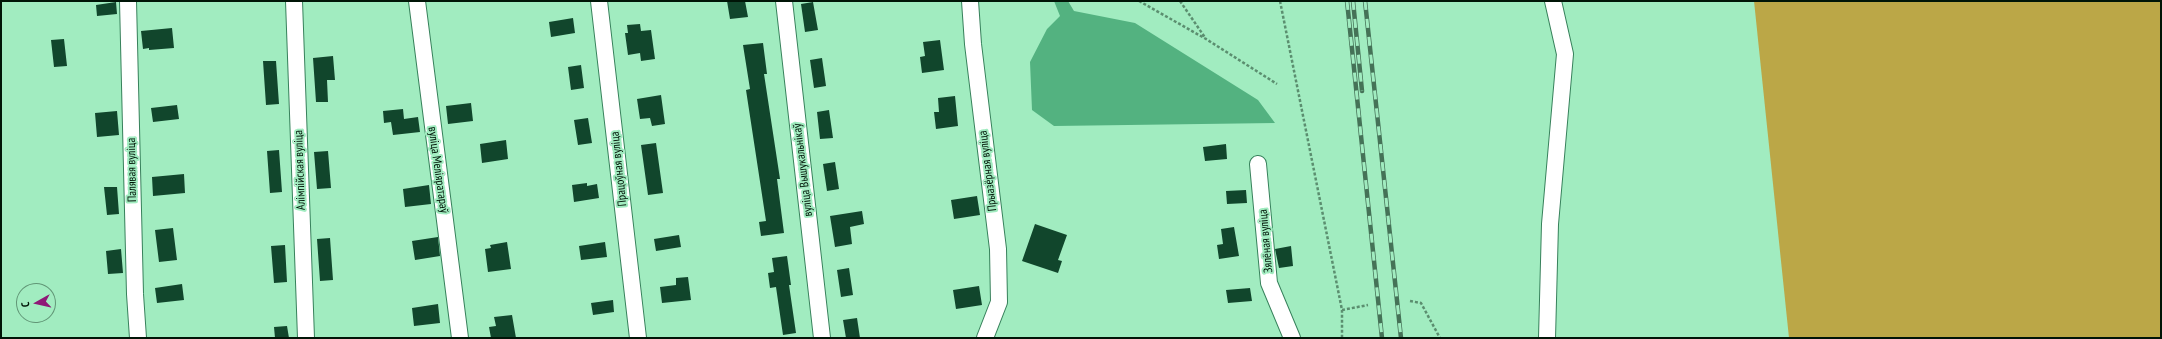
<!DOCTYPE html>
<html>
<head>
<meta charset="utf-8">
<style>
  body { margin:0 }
  #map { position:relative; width:2162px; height:339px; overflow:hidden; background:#a1ecc0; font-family:"PT Sans Narrow",sans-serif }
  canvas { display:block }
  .frame { position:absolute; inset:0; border:2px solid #001507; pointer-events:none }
  .north { position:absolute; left:16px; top:283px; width:40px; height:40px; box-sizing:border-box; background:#a1ecc0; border:1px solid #619676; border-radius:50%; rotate:262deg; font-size:11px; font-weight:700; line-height:16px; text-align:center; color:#001507 }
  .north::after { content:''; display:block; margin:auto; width:14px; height:18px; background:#8f1877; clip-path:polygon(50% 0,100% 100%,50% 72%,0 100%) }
</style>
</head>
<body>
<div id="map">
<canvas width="2162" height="339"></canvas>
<div class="frame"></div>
<div class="north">С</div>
</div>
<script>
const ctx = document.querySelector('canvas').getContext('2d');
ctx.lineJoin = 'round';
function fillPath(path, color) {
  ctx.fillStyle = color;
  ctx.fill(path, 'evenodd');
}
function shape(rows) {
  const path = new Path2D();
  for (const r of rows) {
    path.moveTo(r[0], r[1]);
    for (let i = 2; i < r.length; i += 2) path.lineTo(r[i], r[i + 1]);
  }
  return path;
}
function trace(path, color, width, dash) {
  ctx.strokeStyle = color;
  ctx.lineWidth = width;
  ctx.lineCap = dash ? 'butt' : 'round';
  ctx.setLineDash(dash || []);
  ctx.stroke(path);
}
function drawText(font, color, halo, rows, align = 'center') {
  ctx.font = font + ' "PT Sans Narrow",sans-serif';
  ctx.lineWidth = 4;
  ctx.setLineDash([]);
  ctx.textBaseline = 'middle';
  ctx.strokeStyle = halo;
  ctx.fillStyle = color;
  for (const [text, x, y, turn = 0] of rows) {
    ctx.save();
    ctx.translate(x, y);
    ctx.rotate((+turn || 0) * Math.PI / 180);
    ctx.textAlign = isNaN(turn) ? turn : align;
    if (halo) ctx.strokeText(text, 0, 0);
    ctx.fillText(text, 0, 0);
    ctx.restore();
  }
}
fillPath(shape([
  [1754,1,2161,1,2161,338,1789,338]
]), '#bba747');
fillPath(shape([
  [1054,1,1068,1,1074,11,1135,23,1258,100,1275,123,1054,126,1032,110,1030,62,1047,29,1060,16]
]), '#53b280');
fillPath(shape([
  [727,1,745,1,748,17,730,19],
  [116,2,117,14,97,16,96,5],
  [813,2,818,30,805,32,801,4],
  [573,18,575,33,551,37,549,22],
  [640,24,641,31,651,30,655,59,641,61,640,53,628,55,625,33,628,33,627,25],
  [172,28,174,48,149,50,149,48,143,49,141,31],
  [64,39,67,66,54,67,51,40],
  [940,40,944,70,922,73,920,57,925,56,923,42],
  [763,43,767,74,764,74,780,179,777,179,784,233,761,236,759,222,766,221,746,90,750,89,743,45],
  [333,56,335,80,327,80,328,102,316,102,313,58],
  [822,58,826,86,814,88,810,60],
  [263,61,276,61,279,104,266,105],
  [581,65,584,88,571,90,568,67],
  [661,95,665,124,652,126,650,118,640,119,637,99],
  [955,96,958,126,936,129,934,112,939,112,938,98],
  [471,103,473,121,448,124,446,106],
  [177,105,179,119,153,122,151,108],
  [403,109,404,119,418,117,420,132,393,135,391,122,384,123,383,111],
  [829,110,833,138,820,139,817,112],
  [117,111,119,135,97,137,95,113],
  [588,118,592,143,578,145,574,120],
  [506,140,508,159,482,163,480,144],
  [656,143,663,193,648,195,641,145],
  [1226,144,1227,159,1205,161,1203,147],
  [279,150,282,192,270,193,267,151],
  [328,151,331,188,317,189,314,152],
  [835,162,839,189,827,191,823,164],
  [184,174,185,193,153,196,152,177],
  [587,183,587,186,597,184,599,198,574,202,572,185],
  [429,185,431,204,405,207,403,189],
  [104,187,117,187,119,214,107,215],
  [1246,190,1247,203,1227,204,1226,191],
  [977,196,980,215,954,219,951,200],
  [862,211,864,224,850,227,852,244,835,247,830,216],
  [1035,224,1067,235,1058,260,1062,261,1058,273,1022,261],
  [1234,227,1239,256,1219,259,1217,245,1223,244,1221,229],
  [173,228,177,260,159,262,155,230],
  [679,235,681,247,656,251,654,239],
  [438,237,440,256,415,260,412,241],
  [330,238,333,280,320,281,317,239],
  [507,242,511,269,488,272,485,249,491,248,490,245],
  [605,242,607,257,581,260,579,246],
  [285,245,287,282,274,283,271,246],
  [1291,246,1293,266,1279,268,1275,249],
  [121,249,123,273,108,274,106,251],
  [787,256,791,285,789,285,796,333,783,335,776,287,770,288,768,273,774,272,772,258],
  [849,268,853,295,841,297,837,270],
  [688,277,691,300,662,303,660,287,676,285,676,278],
  [182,284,184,300,157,303,155,288],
  [979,286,982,305,956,309,953,290],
  [1250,288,1252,301,1228,303,1226,290],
  [613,300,614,312,593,315,591,303],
  [438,304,440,323,414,326,412,308],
  [512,315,516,338,491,338,489,327,496,326,494,317],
  [857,318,860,338,846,338,843,320],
  [287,326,289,338,275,338,274,327]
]), '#11462c');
const minor = shape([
  [128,1,135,294,138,338],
  [294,1,306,338],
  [417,1,460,338],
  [599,1,638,338],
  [784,1,822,338],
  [970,1,973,44,998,249,999,302,985,338],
  [1258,164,1269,283,1292,338],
  [1547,338,1550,224,1565,54,1553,1]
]);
trace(minor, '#37815b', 18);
trace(shape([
  [1139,1,1206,39,1277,84],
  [1180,1,1206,39],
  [1280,1,1342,310,1342,338],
  [1410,301,1421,303,1440,338],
  [1342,310,1368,305]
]), '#5b8e6f', 2.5, [3, 2]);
trace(minor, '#fff', 16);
const rail = shape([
  [1347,1,1382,338],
  [1353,1,1362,91],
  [1365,1,1401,338]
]);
trace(rail, '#457257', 4.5);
trace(rail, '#a1ecc0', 3, [9]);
drawText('12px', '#001507', '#a1ecc0', [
  ["Працоўная вуліца",619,169,-96],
  ["Палявая вуліца",132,170,-91],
  ["Алімпійская вуліца",300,170,-92],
  ["вуліца Меліяратараў",438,170,82],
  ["вуліца Вышукальнікаў",803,170,-97],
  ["Прыазёрная вуліца",988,171,-97],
  ["Зялёная вуліца",1266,241,-95]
]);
</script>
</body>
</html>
